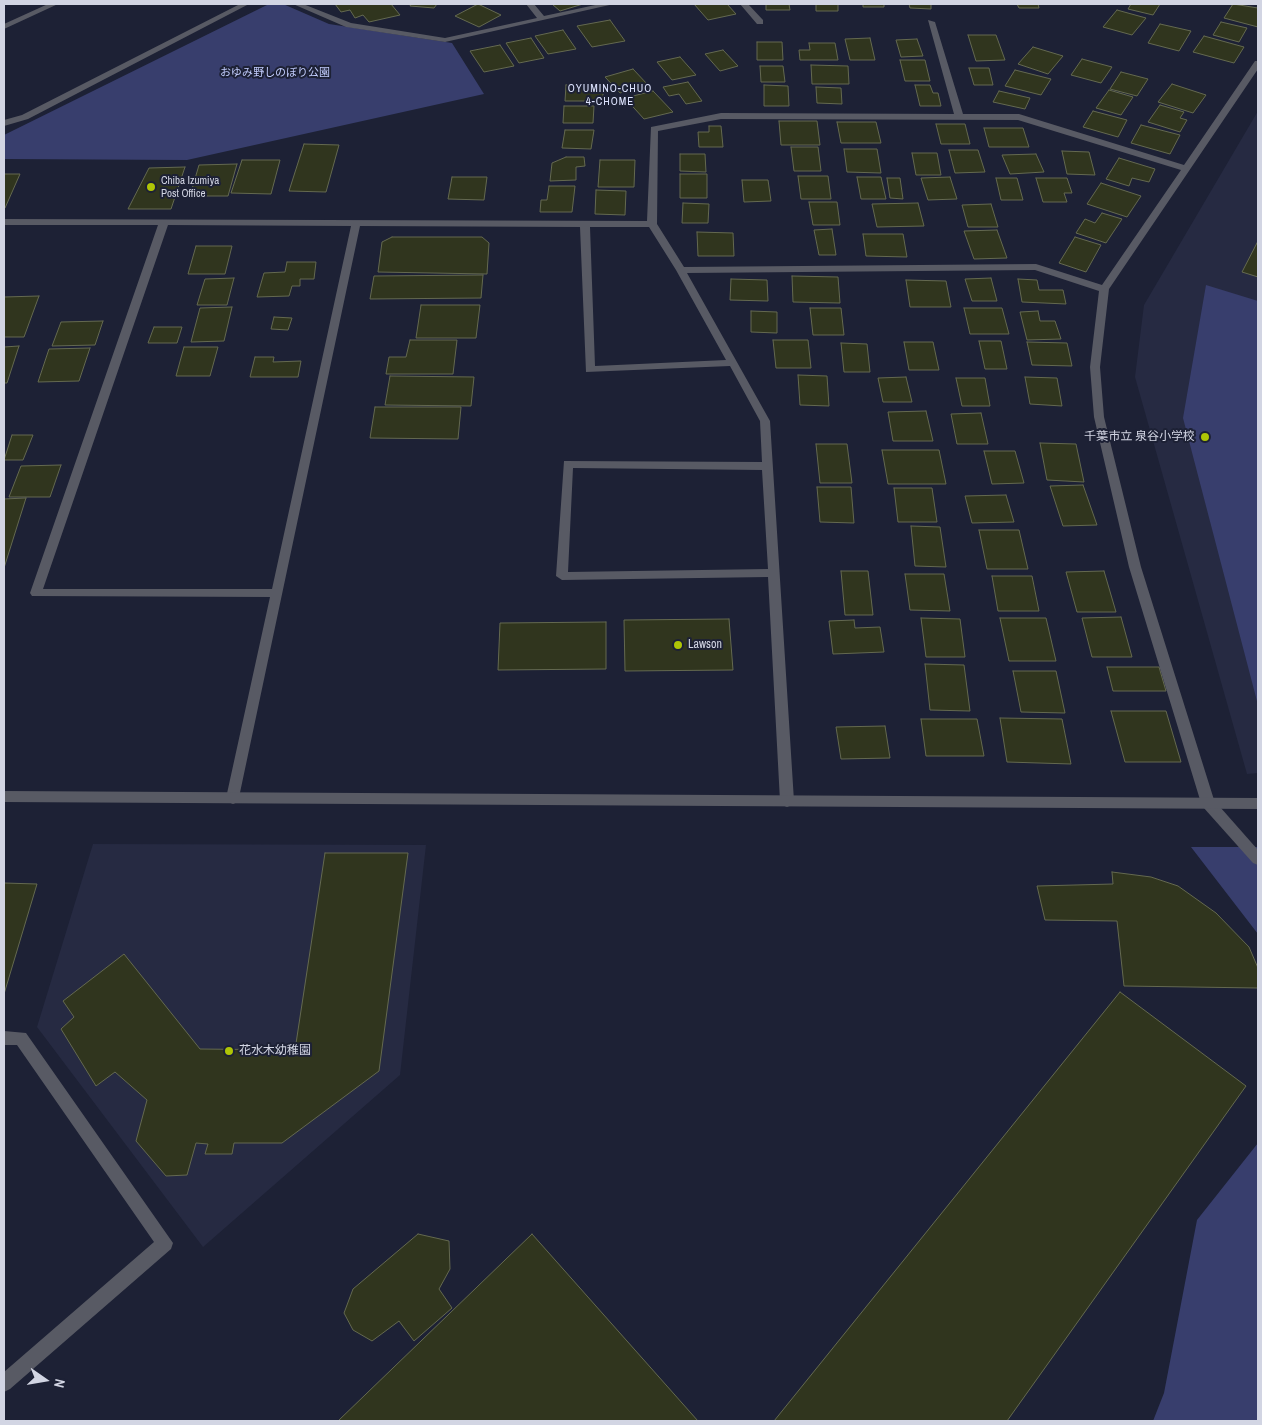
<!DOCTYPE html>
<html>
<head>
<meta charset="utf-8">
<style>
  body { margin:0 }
  #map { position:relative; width:1262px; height:1425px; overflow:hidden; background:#1d2135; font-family:"Archivo Narrow",sans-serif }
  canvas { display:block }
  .frame { position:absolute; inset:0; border:5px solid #d2d5e3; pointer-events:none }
  .north { position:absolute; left:20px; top:1355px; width:50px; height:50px; -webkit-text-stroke:4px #1d2135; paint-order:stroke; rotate:103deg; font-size:14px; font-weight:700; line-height:20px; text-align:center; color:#d2d5e3 }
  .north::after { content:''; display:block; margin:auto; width:18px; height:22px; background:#d2d5e3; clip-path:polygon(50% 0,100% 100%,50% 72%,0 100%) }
</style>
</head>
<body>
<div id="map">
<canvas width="1262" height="1425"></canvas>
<div class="frame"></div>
<div class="north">N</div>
</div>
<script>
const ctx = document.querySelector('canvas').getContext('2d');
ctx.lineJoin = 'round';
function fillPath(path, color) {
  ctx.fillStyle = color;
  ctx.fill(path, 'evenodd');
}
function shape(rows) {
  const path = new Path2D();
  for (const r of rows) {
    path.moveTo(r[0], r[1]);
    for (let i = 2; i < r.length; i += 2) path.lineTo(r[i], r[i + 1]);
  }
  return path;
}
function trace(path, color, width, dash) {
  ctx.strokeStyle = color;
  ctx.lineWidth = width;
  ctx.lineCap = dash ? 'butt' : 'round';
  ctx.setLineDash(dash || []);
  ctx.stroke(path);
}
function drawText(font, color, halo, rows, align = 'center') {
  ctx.font = font + ' "Archivo Narrow","Noto Sans JP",sans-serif';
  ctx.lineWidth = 4;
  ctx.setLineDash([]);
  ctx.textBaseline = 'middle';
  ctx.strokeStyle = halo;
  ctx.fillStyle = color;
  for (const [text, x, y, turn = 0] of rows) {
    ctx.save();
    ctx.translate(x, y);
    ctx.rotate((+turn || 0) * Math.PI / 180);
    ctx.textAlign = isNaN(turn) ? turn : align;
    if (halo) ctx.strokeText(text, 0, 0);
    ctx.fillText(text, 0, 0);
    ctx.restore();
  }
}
fillPath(shape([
  [1258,111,1258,773,1247,774,1135,377,1144,305],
  [93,844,426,845,400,1075,203,1247,37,1027]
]), '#262a42');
fillPath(shape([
  [269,4,283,4,329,24,452,43,484,94,187,160,4,159,4,135],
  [1206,285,1258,301,1258,705,1183,418],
  [1191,847,1258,847,1258,934],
  [1258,1143,1258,1421,1153,1421,1164,1393,1197,1220]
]), '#383e6d');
const building = shape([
  [324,4,391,4,400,15,369,22,363,15,355,18,350,10,341,12,335,4,324,4],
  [411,4,437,4,434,8,410,6,411,4],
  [478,4,501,15,479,27,455,16,478,4],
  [552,4,583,4,560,11,552,4],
  [694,4,727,4,736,14,708,20,694,4],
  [766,4,789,4,790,10,766,10,766,4],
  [816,4,838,4,838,11,816,11,816,4],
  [863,4,884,4,884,7,863,7,863,4],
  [909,4,931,4,931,9,910,8,909,4],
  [1017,4,1038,4,1039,8,1019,8,1017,4],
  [1131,4,1160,4,1153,15,1128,9,1131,4],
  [1233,4,1258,8,1258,27,1224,18,1233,4],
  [1117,10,1146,18,1132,35,1103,27,1117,10],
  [610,20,625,41,592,47,577,26,610,20],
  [1221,22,1247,28,1239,42,1213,35,1221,22],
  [1160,24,1191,31,1179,51,1148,43,1160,24],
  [563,30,576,49,548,54,535,36,563,30],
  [968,35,996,35,1005,60,976,61,968,35],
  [1204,36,1244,47,1234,63,1193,52,1204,36],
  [531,38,544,58,519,63,506,43,531,38],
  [870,38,875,60,850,60,845,39,870,38],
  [917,39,923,56,901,57,896,40,917,39],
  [757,42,782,42,783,60,757,60,757,42],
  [809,43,835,43,838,60,800,60,799,50,810,50,809,43],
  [500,45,514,66,484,72,470,51,500,45],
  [1033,47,1063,56,1048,74,1018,64,1033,47],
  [723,50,738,66,720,71,705,54,723,50],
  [680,57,696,75,672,80,657,62,680,57],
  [1082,59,1112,67,1101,83,1071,75,1082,59],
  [900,60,925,60,930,81,905,81,900,60],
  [811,65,848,66,849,84,812,84,811,65],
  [760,66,783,66,785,82,761,82,760,66],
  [969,68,989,68,993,85,974,85,969,68],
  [633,69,648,85,620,93,605,77,633,69],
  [1015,70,1051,79,1041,95,1005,86,1015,70],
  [1121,72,1148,79,1137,96,1110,89,1121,72],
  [688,82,702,101,686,104,679,94,669,96,663,87,688,82],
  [1172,84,1206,95,1193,113,1158,102,1172,84],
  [566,85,603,85,603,101,565,101,566,85],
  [764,85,788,86,789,106,764,106,764,85],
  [915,85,930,85,933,93,938,93,941,106,920,106,915,85],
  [816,87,841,88,842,104,817,103,816,87],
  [1109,90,1133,97,1121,115,1096,108,1109,90],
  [653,91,673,112,644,119,625,98,653,91],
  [999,91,1030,98,1025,109,993,102,999,91],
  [1160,105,1184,112,1180,118,1187,120,1180,132,1148,122,1160,105],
  [564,106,594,106,593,123,563,123,564,106],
  [1093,111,1127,120,1118,137,1083,127,1093,111],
  [779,121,817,121,820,145,781,145,779,121],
  [837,122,876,122,881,143,841,143,837,122],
  [936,124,965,124,970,144,941,144,936,124],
  [1141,125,1180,135,1170,154,1131,143,1141,125],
  [709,126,721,126,723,147,699,147,698,132,709,132,709,126],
  [984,128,1023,128,1029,147,989,147,984,128],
  [565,130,594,130,591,149,562,148,565,130],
  [304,144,339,145,326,192,289,191,304,144],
  [791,147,818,147,821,171,794,171,791,147],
  [844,149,877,149,881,173,847,172,844,149],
  [949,150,978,150,985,172,955,173,949,150],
  [1062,151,1089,152,1095,175,1067,174,1062,151],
  [912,153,937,153,941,175,916,175,912,153],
  [680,154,705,154,706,172,680,171,680,154],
  [1036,154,1044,172,1010,174,1002,155,1036,154],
  [566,157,584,157,585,166,576,167,576,180,550,181,552,163,566,157],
  [1119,158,1155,169,1149,182,1132,178,1129,186,1106,179,1119,158],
  [242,160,280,160,271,194,231,193,242,160],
  [600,160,635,160,634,187,598,187,600,160],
  [237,164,228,196,190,196,199,165,237,164],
  [185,167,171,209,128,209,149,168,185,167],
  [4,174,20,174,5,208,4,208,4,174],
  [680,174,707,174,707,198,680,198,680,174],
  [798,176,828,176,831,199,801,199,798,176],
  [452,177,487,177,484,200,448,199,452,177],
  [857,177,881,177,886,199,861,199,857,177],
  [950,177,957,199,928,200,921,178,950,177],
  [887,178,900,178,903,199,890,198,887,178],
  [996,178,1017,178,1023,200,1001,200,996,178],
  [1036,178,1067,178,1072,193,1064,193,1067,202,1043,202,1036,178],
  [742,180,768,180,771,201,744,202,742,180],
  [1101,183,1141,196,1127,217,1087,204,1101,183],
  [549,186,575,186,572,212,540,212,541,200,547,200,549,186],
  [596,190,626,191,625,215,595,214,596,190],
  [809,202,837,202,840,225,813,225,809,202],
  [683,203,709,204,708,223,682,223,683,203],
  [918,203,924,226,877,227,872,204,918,203],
  [991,204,998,227,968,227,962,205,991,204],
  [1102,213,1122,219,1106,243,1076,233,1085,219,1095,223,1102,213],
  [832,229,836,255,819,255,814,230,832,229],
  [997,230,1007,258,974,259,964,231,997,230],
  [697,232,733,233,734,256,698,256,697,232],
  [863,234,903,234,907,257,866,256,863,234],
  [392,237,482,237,489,243,487,274,378,272,382,242,392,237],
  [1075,237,1101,245,1086,272,1059,263,1075,237],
  [1258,241,1258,277,1242,272,1258,241],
  [196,246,232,246,225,274,188,274,196,246],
  [287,262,316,262,314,279,300,279,300,286,292,286,289,296,257,297,264,273,285,272,287,262],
  [483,275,481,298,370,299,374,276,483,275],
  [792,276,838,277,840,303,793,302,792,276],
  [234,278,227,305,197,305,205,279,234,278],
  [991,278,997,301,972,301,965,279,991,278],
  [731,279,767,280,768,301,730,300,731,279],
  [1018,279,1037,280,1039,290,1063,290,1066,304,1022,302,1018,279],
  [906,280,946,281,951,307,910,307,906,280],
  [39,296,24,337,4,337,4,297,39,296],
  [421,305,480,305,476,338,416,338,421,305],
  [232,307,224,341,191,342,200,308,232,307],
  [810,308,841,308,844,335,813,335,810,308],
  [964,308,1002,308,1009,334,970,334,964,308],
  [751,311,777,312,777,333,751,332,751,311],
  [1038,311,1040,321,1055,321,1061,339,1027,340,1020,312,1038,311],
  [274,317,292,318,288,330,271,329,274,317],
  [103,321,95,345,52,346,61,322,103,321],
  [154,327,182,327,177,343,148,343,154,327],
  [410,340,457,340,453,374,386,374,389,357,406,357,410,340],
  [773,340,808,340,811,368,776,368,773,340],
  [979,341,1001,341,1007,369,985,369,979,341],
  [904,342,933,342,939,370,909,370,904,342],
  [1027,342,1067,343,1072,366,1032,365,1027,342],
  [841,343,867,344,870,372,844,372,841,343],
  [19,346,7,383,4,383,4,347,19,346],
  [184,347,218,347,210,376,176,376,184,347],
  [90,348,79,381,38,382,49,349,90,348],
  [255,357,274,357,273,362,301,361,298,377,250,377,255,357],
  [798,375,827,376,829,406,800,405,798,375],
  [390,376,474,377,471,406,385,405,390,376],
  [906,377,912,402,883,402,878,378,906,377],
  [1025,377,1057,378,1062,406,1030,404,1025,377],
  [956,378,985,378,990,406,962,406,956,378],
  [375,407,461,407,458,439,370,438,375,407],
  [926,411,933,441,893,441,888,412,926,411],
  [981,413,988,444,957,444,951,414,981,413],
  [12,435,33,435,23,460,4,460,12,435],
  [1040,443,1076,444,1084,482,1047,480,1040,443],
  [816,444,847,444,852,483,820,483,816,444],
  [882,450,939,450,946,484,888,484,882,450],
  [984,451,1015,451,1024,483,992,484,984,451],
  [61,465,50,497,9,497,21,466,61,465],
  [1083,485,1097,525,1063,526,1050,486,1083,485],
  [817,487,851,487,854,523,820,522,817,487],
  [894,488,932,488,937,522,898,522,894,488],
  [1006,495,1014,522,972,523,965,496,1006,495],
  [26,498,4,568,4,499,26,498],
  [911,526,940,527,946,567,915,566,911,526],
  [979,530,1019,530,1028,569,987,569,979,530],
  [841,571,868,571,873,615,845,615,841,571],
  [1104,571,1116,612,1077,612,1066,572,1104,571],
  [905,574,944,574,950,611,910,610,905,574],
  [992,576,1032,576,1039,611,998,611,992,576],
  [1121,617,1132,657,1092,657,1082,618,1121,617],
  [921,618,960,619,965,657,926,657,921,618],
  [1000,618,1046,618,1056,661,1009,661,1000,618],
  [729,619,733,670,625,671,624,620,729,619],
  [854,620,855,628,880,627,884,652,833,654,829,621,854,620],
  [606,622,606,669,498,670,500,623,606,622],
  [925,664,964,665,970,711,930,710,925,664],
  [1107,667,1159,667,1166,691,1113,691,1107,667],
  [1013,671,1056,671,1065,713,1021,712,1013,671],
  [1111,711,1166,711,1181,762,1125,762,1111,711],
  [1000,718,1062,719,1071,764,1007,762,1000,718],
  [921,719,977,719,984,756,926,756,921,719],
  [885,726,890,758,841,759,836,727,885,726],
  [325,853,408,853,379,1071,282,1143,234,1143,232,1154,205,1154,208,1144,196,1143,187,1175,166,1176,136,1141,147,1100,115,1072,96,1086,61,1029,74,1017,63,1001,124,954,200,1049,295,1050,325,853],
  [1112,872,1151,877,1178,886,1216,913,1249,947,1258,968,1258,988,1124,986,1117,921,1045,920,1037,886,1113,884,1112,872],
  [4,883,37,884,4,994,4,883],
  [1120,992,1246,1086,1007,1421,774,1421,1120,992],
  [418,1234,449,1241,450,1269,439,1289,452,1308,414,1341,399,1321,372,1341,353,1330,344,1313,353,1289,418,1234],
  [532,1234,698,1421,338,1421,532,1234]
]);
fillPath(building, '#30351e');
trace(building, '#646950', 1);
fillPath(shape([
  [1208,797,1213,799,1258,850,1258,865,1253,863,1203,807,1201,803,1203,799,1208,797]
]), '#585a64');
fillPath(shape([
  [48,4,58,4,4,29,4,24,48,4],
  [240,4,249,4,28,119,4,126,4,120,22,115,240,4],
  [293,4,303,4,351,23,445,38,537,18,526,4,534,4,544,16,600,4,614,4,445,42,346,27,293,4],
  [740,4,748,4,763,20,763,24,757,24,740,4],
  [928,20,935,22,963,114,1019,114,1184,165,1255,61,1258,61,1258,69,1109,289,1100,367,1104,417,1141,567,1215,803,1213,807,1208,809,1203,807,1201,803,1129,567,1094,417,1090,367,1099,291,1035,270,687,273,770,421,794,801,792,805,787,807,782,805,780,801,768,577,562,580,556,576,564,461,762,462,760,421,730,366,586,372,580,227,360,226,238,802,233,804,228,802,226,798,270,597,32,596,30,593,158,225,4,225,4,219,647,221,651,127,721,113,954,114,928,20],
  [721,119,1018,120,1181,170,1102,285,1036,264,684,267,657,224,658,131,721,119],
  [168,225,351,226,272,589,43,589,168,225],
  [590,227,649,227,676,270,726,360,595,366,590,227],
  [573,468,762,470,768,569,568,572,573,468],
  [4,1031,26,1033,173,1243,171,1249,10,1389,4,1392,4,1372,154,1242,17,1045,4,1045,4,1031]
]), '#585a64');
fillPath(shape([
  [4,791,1258,798,1258,809,4,802,4,791]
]), '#585a64');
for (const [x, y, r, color] of [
  [151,187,5,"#afc506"],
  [1205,437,5,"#afc506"],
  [678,645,5,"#afc506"],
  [229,1051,5,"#afc506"]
]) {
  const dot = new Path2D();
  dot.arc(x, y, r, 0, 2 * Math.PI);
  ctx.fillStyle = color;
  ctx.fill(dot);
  trace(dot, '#1d2135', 2);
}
drawText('11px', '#c2ccfd', '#1d2135', [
  ["おゆみ野しのぼり公園",275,73]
]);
ctx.letterSpacing = '1px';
drawText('11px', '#dde3fe', '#1d2135', [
  ["OYUMINO-CHUO",610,89],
  ["4-CHOME",610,102]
]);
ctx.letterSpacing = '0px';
drawText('11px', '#d2d5e3', '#1d2135', [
  ["Chiba Izumiya",161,181],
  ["Post Office",161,194]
], 'left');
drawText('12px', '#d2d5e3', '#1d2135', [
  ["千葉市立 泉谷小学校",1195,437,"right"],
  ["Lawson",688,645],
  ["花水木幼稚園",239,1051]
], 'left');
</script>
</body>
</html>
